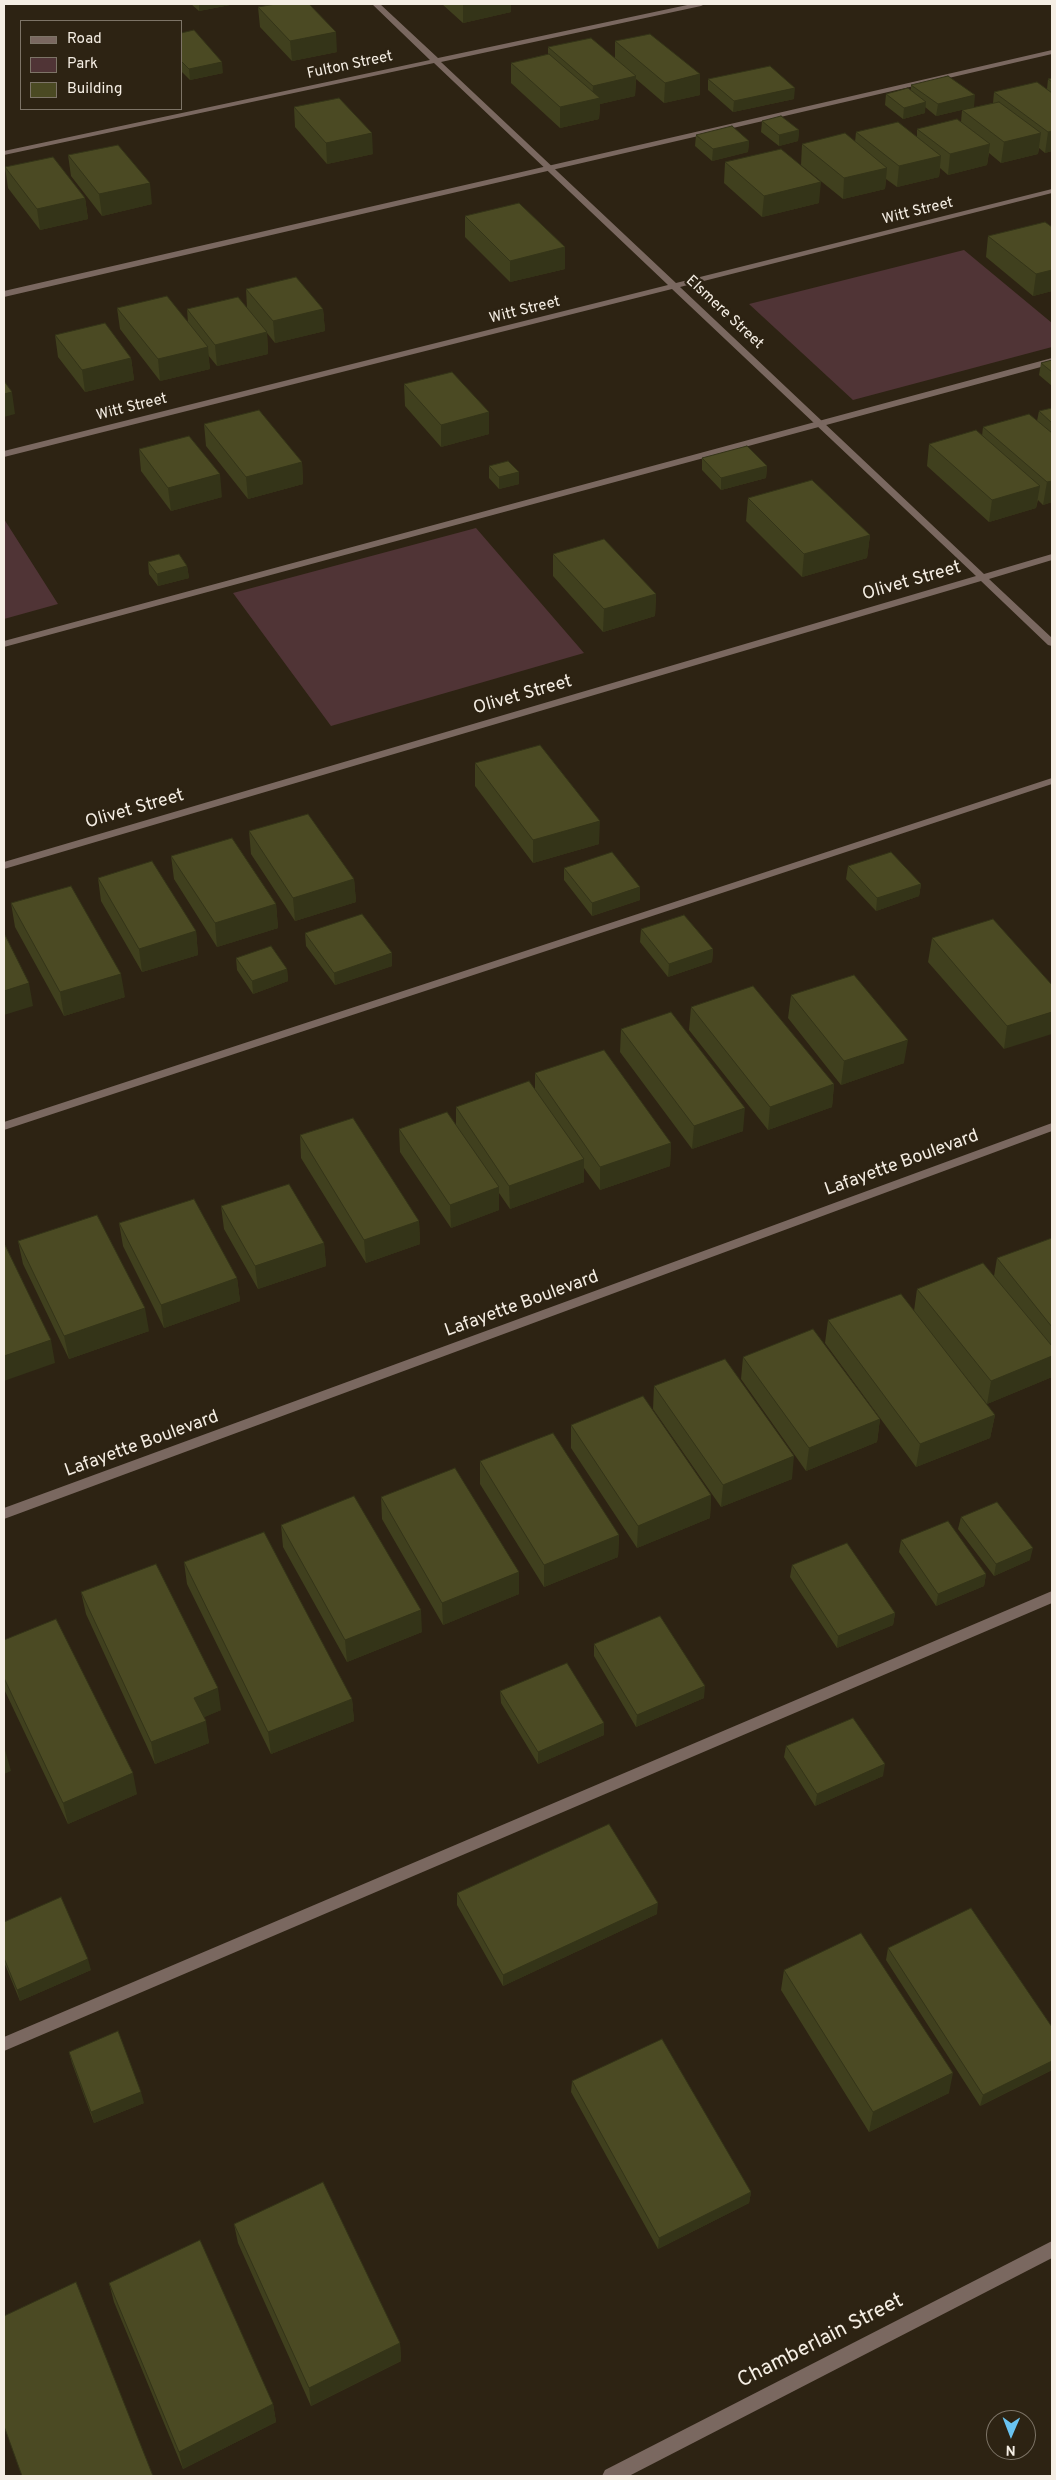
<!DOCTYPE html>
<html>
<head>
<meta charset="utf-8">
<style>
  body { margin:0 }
  #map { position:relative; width:1056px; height:2480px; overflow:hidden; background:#2d2313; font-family:Overpass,sans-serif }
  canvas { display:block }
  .frame { position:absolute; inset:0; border:5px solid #f5eee4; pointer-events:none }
  .legend { position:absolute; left:20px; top:20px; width:162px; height:90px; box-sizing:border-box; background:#2d2313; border:1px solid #7d7467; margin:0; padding:6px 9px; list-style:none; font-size:15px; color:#f5eee4 }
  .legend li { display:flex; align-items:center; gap:10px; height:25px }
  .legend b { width:25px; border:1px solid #7d7467 }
  .north { position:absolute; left:986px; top:2410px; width:50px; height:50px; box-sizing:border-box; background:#2d2313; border:1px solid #7d7467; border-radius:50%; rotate:181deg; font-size:14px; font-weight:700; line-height:20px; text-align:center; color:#f5eee4 }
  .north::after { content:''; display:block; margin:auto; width:18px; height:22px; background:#69c3f1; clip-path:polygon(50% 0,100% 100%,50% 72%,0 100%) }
</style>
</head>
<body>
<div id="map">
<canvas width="1056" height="2480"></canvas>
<div class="frame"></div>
<ul class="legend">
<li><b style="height:6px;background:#7a6860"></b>Road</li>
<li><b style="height:14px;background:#503436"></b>Park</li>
<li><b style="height:14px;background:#4b4a23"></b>Building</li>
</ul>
<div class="north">N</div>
</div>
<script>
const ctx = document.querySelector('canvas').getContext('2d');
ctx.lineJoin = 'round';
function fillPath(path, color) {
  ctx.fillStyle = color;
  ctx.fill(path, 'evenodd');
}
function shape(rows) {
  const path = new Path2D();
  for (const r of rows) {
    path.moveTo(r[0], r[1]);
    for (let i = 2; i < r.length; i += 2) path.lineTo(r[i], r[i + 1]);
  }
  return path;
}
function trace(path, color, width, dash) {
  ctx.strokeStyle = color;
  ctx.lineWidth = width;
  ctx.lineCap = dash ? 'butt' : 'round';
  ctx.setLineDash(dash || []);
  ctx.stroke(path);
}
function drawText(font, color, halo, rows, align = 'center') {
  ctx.font = font + ' Overpass,sans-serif';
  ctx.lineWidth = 4.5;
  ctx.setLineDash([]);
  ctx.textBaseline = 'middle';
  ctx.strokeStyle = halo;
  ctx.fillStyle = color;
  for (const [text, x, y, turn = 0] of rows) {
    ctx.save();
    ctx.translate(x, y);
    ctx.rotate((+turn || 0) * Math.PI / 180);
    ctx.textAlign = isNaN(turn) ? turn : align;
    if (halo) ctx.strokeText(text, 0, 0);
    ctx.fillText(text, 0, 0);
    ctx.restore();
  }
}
fillPath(shape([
  [964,250,1052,323,1052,347,853,400,749,304],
  [4,519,58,604,4,619],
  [476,528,584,653,331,726,233,593]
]), '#503436');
fillPath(shape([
  [1052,50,1052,54,4,297,4,291,1052,50],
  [1052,358,1052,364,4,647,4,641,1052,358],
  [1052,778,1052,784,4,1130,4,1122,1052,778],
  [1052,1591,1052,1603,4,2051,4,2037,1052,1591]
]), '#7a6860');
fillPath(shape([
  [372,4,380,4,438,58,692,4,705,4,701,6,441,62,676,283,1052,189,1052,193,680,287,984,574,1052,554,1052,560,989,579,1052,638,1052,646,1048,645,981,581,4,869,4,862,976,576,672,289,4,457,4,451,668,285,434,63,4,155,4,151,430,60,372,4],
  [1052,1123,1052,1131,4,1519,4,1508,1052,1123],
  [1052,2241,1052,2258,629,2476,602,2476,605,2470,1052,2241]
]), '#7a6860');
fillPath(shape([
  [191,4,235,4,199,11],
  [442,4,511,4,511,12,463,23],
  [258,7,337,52,292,61,260,27],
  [181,33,223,73,190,80,181,71],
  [615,41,700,95,664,103,636,79,635,96,600,104,599,119,560,128,511,83,511,63,548,54,548,47,615,58],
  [1052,78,1052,151,1045,153,1039,148,1038,154,1001,163,989,153,987,165,948,175,940,168,939,177,897,187,886,179,885,189,843,199,801,165,802,144,855,142,856,132,917,137,917,129,961,122,962,110,993,103,994,92,1047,89,1048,79],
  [708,79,794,99,733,112,708,90],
  [911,85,974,107,936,116,925,107,925,113,903,119,885,105,886,94,911,91],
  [294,107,373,154,327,164,295,127],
  [762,121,799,130,798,141,779,146,761,132],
  [696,135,749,141,748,152,712,161,695,146],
  [68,155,152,204,102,216,71,176],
  [725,162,819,203,762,217,724,183],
  [5,167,85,198,88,219,40,230,8,188],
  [465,216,565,247,565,269,510,282,465,237],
  [1052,227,1052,291,1033,296,986,257,988,236],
  [246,289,323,309,325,331,275,343,267,333,268,354,217,366,208,355,210,369,160,381,120,329,117,308,188,323,187,309,247,308],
  [55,335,131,358,134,380,85,392,58,357],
  [1052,360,1052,386,1039,375,1041,363],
  [404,384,489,412,489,434,441,447,405,406],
  [1052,408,1052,502,1043,505,1038,500,1036,508,989,522,927,466,929,444,982,436,983,427,1037,421,1039,411],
  [204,424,302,462,303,484,248,499,206,446],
  [139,449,222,497,171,511,141,471],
  [702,458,767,466,766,478,721,490,702,470],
  [489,466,519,484,499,489,489,478],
  [748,498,870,535,867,558,802,577,746,521],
  [553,554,656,594,655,616,603,632,553,576],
  [148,562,187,566,189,578,158,586,149,574],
  [475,763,599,844,533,863,475,786],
  [249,831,354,879,356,902,295,921,251,854],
  [171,856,276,904,278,928,217,947,174,879],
  [848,866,921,884,919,896,876,911,846,879],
  [564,868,640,900,592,916,564,880],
  [98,878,196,931,198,955,142,972,101,901],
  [11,903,125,997,64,1016,15,927],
  [641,929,713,949,712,962,668,977,640,942],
  [305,933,392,966,335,985,306,946],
  [932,938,1052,985,1004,1049,928,962],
  [236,958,287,969,288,981,253,994,237,970],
  [791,995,904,1063,841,1085,788,1018],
  [691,1007,834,1084,832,1107,768,1130,689,1030],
  [621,1029,743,1131,692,1149,620,1052],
  [535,1073,671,1143,670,1166,600,1190,584,1168,584,1182,510,1209,499,1193,499,1210,451,1228,400,1152,399,1129,456,1125,456,1107,535,1089],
  [300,1135,419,1221,420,1244,366,1263,301,1158],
  [221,1206,324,1243,326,1266,258,1289,224,1229],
  [119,1223,237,1278,240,1301,164,1328,123,1246],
  [1052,1238,1052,1377,987,1404,951,1358,995,1415,990,1438,916,1467,825,1343,828,1320,914,1311,917,1289,994,1276,997,1258],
  [18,1241,149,1331,69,1359,23,1264],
  [743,1357,880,1419,877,1442,806,1471,741,1379],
  [654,1386,792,1479,721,1507,653,1409],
  [571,1425,711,1495,710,1518,637,1548,571,1448],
  [480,1461,619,1535,618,1557,544,1587,480,1484],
  [381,1497,519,1594,443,1625,382,1519],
  [961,1517,1030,1560,994,1576,958,1529],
  [281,1525,422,1632,347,1662,283,1547],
  [901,1540,986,1574,984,1586,936,1606,899,1552],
  [184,1562,352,1699,354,1721,271,1754,187,1584],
  [792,1565,895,1613,893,1625,837,1648,790,1577],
  [81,1592,221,1710,204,1717,209,1743,155,1764,86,1614],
  [4,1640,137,1794,68,1824,4,1689],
  [594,1644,704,1698,636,1727,594,1656],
  [500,1691,604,1735,538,1764,501,1703],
  [786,1746,883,1776,815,1806,784,1757],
  [457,1893,657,1914,503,1986,457,1905],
  [4,1922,91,1970,20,2001,4,1962],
  [888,1948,1052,2027,1052,2070,980,2106,886,1960],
  [784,1970,949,2093,869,2132,781,1990],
  [69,2052,144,2103,94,2123,72,2063],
  [572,2081,751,2192,749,2203,658,2249,571,2092],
  [234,2224,400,2343,401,2361,311,2406,238,2243],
  [109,2283,273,2404,276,2422,183,2469,114,2302]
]), '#40401e');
fillPath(shape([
  [199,4,235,4,199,11],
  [463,4,511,4,511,12,463,23],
  [336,32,337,52,292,61,290,41],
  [222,62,223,73,190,80,189,69],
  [700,74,700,95,664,103,665,83],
  [636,76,635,96,600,104,599,119,560,128,560,107,592,100,593,86],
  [795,88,794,99,733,112,734,101],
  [975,95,974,107,936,116,938,104],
  [926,102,925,113,903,119,904,108],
  [799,130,798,141,779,146,779,135],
  [1052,131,1052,151,1045,153,1048,132],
  [372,133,373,154,327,164,326,143],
  [1041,133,1038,154,1001,163,1004,142],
  [749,141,748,152,712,161,713,149],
  [990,144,987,165,948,175,950,154],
  [941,156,939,177,897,187,899,166],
  [887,168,885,189,843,199,844,178],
  [821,182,819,203,762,217,764,196],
  [150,183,152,204,102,216,99,194],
  [85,198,88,219,40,230,37,209],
  [565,247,565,269,510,282,510,261],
  [1052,270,1052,291,1033,296,1036,274],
  [323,309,325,331,275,343,273,321],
  [267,332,268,354,217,366,215,345],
  [208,347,210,369,160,381,158,359],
  [131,358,134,380,85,392,82,370],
  [12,392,15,414,4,417,4,394],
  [489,412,489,434,441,447,441,425],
  [302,462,303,484,248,499,246,477],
  [767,466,766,478,721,490,721,478],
  [519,472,519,484,499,489,499,477],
  [220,474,222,497,171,511,168,488],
  [1052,481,1052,502,1043,505,1047,482],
  [1040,486,1036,508,989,522,992,500],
  [870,535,867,558,802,577,804,554],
  [187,566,189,578,158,586,157,574],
  [656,594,655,616,603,632,604,609],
  [600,821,599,844,533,863,533,840],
  [354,879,356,902,295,921,293,898],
  [921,884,919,896,876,911,877,898],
  [640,887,640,900,592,916,592,903],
  [276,904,278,928,217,947,215,923],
  [196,931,198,955,142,972,139,949],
  [713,949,712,962,668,977,669,964],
  [392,953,392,966,335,985,334,973],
  [287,969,288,981,253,994,252,981],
  [121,974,125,997,64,1016,60,992],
  [29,983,33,1006,4,1015,4,991],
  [1052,1012,1052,1034,1004,1049,1007,1026],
  [908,1040,904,1063,841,1085,844,1061],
  [834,1084,832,1107,768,1130,770,1107],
  [745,1108,743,1131,692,1149,694,1126],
  [671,1143,670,1166,600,1190,600,1167],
  [584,1159,584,1182,510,1209,509,1186],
  [499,1187,499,1210,451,1228,450,1205],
  [419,1221,420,1244,366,1263,364,1240],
  [324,1243,326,1266,258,1289,255,1266],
  [237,1278,240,1301,164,1328,161,1305],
  [145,1308,149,1331,69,1359,64,1336],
  [51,1340,55,1363,4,1381,4,1356],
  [1052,1356,1052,1377,987,1404,991,1381],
  [995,1415,990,1438,916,1467,920,1444],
  [880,1419,877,1442,806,1471,809,1448],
  [794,1456,792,1479,721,1507,723,1485],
  [711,1495,710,1518,637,1548,638,1526],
  [619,1535,618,1557,544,1587,544,1565],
  [1033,1548,1030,1560,994,1576,996,1564],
  [519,1572,519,1594,443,1625,442,1603],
  [986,1574,984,1586,936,1606,938,1594],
  [421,1610,422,1632,347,1662,345,1640],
  [895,1613,893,1625,837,1648,838,1636],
  [705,1686,704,1698,636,1727,637,1715],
  [218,1688,221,1710,198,1720,194,1698],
  [352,1699,354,1721,271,1754,268,1732],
  [206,1721,209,1743,155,1764,151,1742],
  [604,1723,604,1735,538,1764,538,1752],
  [4,1750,5,1750,11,1771,4,1774],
  [885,1764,883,1776,815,1806,817,1794],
  [133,1773,137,1794,68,1824,63,1803],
  [658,1903,657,1914,503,1986,503,1975],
  [88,1959,91,1970,20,2001,17,1990],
  [1052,2061,1052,2070,980,2106,983,2095],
  [953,2073,949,2093,869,2132,873,2112],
  [141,2092,144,2103,94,2123,91,2112],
  [751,2192,749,2203,658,2249,659,2238],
  [400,2343,401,2361,311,2406,309,2388],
  [273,2404,276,2422,183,2469,179,2452]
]), '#343418');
const building = shape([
  [276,4,309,4,336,32,290,41,258,7,276,4],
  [194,30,222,62,189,69,181,61,181,33,194,30],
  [650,34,700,74,665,83,615,41,650,34],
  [591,38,636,76,593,86,548,47,591,38],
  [549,54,600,98,560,107,511,63,549,54],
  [770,66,795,88,734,101,708,79,770,66],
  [948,76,975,95,938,104,911,85,948,76],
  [1052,78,1052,82,1048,79,1052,78],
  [1037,82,1052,93,1052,131,1048,132,994,92,1037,82],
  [908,88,926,102,904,108,886,94,908,88],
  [339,98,372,133,326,143,294,107,339,98],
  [999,102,1041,133,1004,142,962,110,999,102],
  [781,116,799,130,779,135,762,121,781,116],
  [957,119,990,144,950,154,917,129,957,119],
  [898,122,941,156,899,166,856,132,898,122],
  [732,126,749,141,713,149,696,135,732,126],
  [845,133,887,168,844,178,802,144,845,133],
  [118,145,150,183,99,194,68,155,118,145],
  [781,149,821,182,764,196,725,162,781,149],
  [53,157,85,198,37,209,5,167,53,157],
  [519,203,565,247,510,261,465,216,519,203],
  [1045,222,1052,227,1052,270,1036,274,988,236,1045,222],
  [296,277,323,309,273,321,246,289,296,277],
  [167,296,208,347,158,359,117,308,167,296],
  [238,297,267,332,215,345,187,309,238,297],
  [105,323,131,358,82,370,55,335,105,323],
  [1052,360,1052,372,1041,363,1052,360],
  [452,372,489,412,441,425,404,384,452,372],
  [4,381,12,392,4,394,4,381],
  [1052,408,1052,423,1039,411,1052,408],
  [259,410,302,462,246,477,204,424,259,410],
  [1029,414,1052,433,1052,481,1047,482,983,427,1029,414],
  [976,430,1040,486,992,500,929,444,976,430],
  [189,436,220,474,168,488,139,449,189,436],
  [747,446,767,466,721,478,702,458,747,446],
  [508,461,519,472,499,477,489,466,508,461],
  [812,480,870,535,804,554,748,498,812,480],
  [604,539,656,594,604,609,553,554,604,539],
  [179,554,187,566,157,574,148,562,179,554],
  [540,745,600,821,533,840,475,763,540,745],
  [308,814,354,879,293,898,249,831,308,814],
  [232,838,276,904,215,923,171,856,232,838],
  [612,852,640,887,592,903,564,868,612,852],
  [891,852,921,884,877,898,848,866,891,852],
  [152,861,196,931,139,949,98,878,152,861],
  [71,886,121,974,60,992,11,903,71,886],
  [362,914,392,953,334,973,305,933,362,914],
  [684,915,713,949,669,964,641,929,684,915],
  [993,919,1052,985,1052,1012,1007,1026,932,938,993,919],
  [4,933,29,983,4,991,4,933],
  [271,946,287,969,252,981,236,958,271,946],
  [854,975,908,1040,844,1061,791,995,854,975],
  [753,986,834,1084,770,1107,691,1007,753,986],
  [671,1012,745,1108,694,1126,621,1029,671,1012],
  [604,1050,671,1143,600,1167,535,1073,604,1050],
  [529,1081,584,1159,509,1186,456,1107,529,1081],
  [447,1112,499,1187,450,1205,399,1129,447,1112],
  [353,1118,419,1221,364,1240,300,1135,353,1118],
  [289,1184,324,1243,255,1266,221,1206,289,1184],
  [194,1199,237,1278,161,1305,119,1223,194,1199],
  [97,1215,145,1308,64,1336,18,1241,97,1215],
  [1052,1238,1052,1327,997,1258,1052,1238],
  [4,1245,5,1245,51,1340,4,1356,4,1245],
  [983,1263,1052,1346,1052,1356,991,1381,917,1289,983,1263],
  [901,1294,995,1415,920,1444,828,1320,901,1294],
  [813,1329,880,1419,809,1448,743,1357,813,1329],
  [725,1359,794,1456,723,1485,654,1386,725,1359],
  [643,1396,711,1495,638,1526,571,1425,643,1396],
  [553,1433,619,1535,544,1565,480,1461,553,1433],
  [455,1468,519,1572,442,1603,381,1497,455,1468],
  [354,1496,421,1610,345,1640,281,1525,354,1496],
  [997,1502,1033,1548,996,1564,961,1517,997,1502],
  [948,1521,986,1574,938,1594,901,1540,948,1521],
  [264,1532,352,1699,268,1732,184,1562,264,1532],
  [847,1543,895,1613,838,1636,792,1565,847,1543],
  [156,1564,218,1688,194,1698,206,1721,151,1742,81,1592,156,1564],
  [660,1616,705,1686,637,1715,594,1644,660,1616],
  [56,1619,133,1773,63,1803,4,1678,4,1640,56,1619],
  [567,1663,604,1723,538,1752,500,1691,567,1663],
  [853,1718,885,1764,817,1794,786,1746,853,1718],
  [609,1824,658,1903,503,1975,457,1893,609,1824],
  [61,1897,88,1959,17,1990,4,1958,4,1922,61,1897],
  [971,1908,1052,2027,1052,2061,983,2095,888,1948,971,1908],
  [861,1933,953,2073,873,2112,784,1970,861,1933],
  [118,2031,141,2092,91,2112,69,2052,118,2031],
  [662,2039,751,2192,659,2238,572,2081,662,2039],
  [323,2182,400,2343,309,2388,234,2224,323,2182],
  [200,2240,273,2404,179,2452,109,2283,200,2240],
  [76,2282,153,2476,22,2476,4,2426,4,2316,76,2282]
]);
fillPath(building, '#4b4a23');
trace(building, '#343418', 1);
drawText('15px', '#f5eee4', '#2d2313', [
  ["Fulton Street",350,66,-12],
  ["Witt Street",918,212,-14],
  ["Witt Street",525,311,-14],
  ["Elsmere Street",724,313,43],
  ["Witt Street",132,408,-14]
]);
drawText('18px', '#f5eee4', '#2d2313', [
  ["Olivet Street",912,582,-16],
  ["Olivet Street",523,696,-16],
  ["Olivet Street",135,810,-16],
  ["Lafayette Boulevard",902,1164,-20],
  ["Lafayette Boulevard",522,1305,-20],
  ["Lafayette Boulevard",142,1445,-20]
]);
drawText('21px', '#f5eee4', '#2d2313', [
  ["Chamberlain Street",821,2342,-27]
]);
</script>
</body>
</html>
